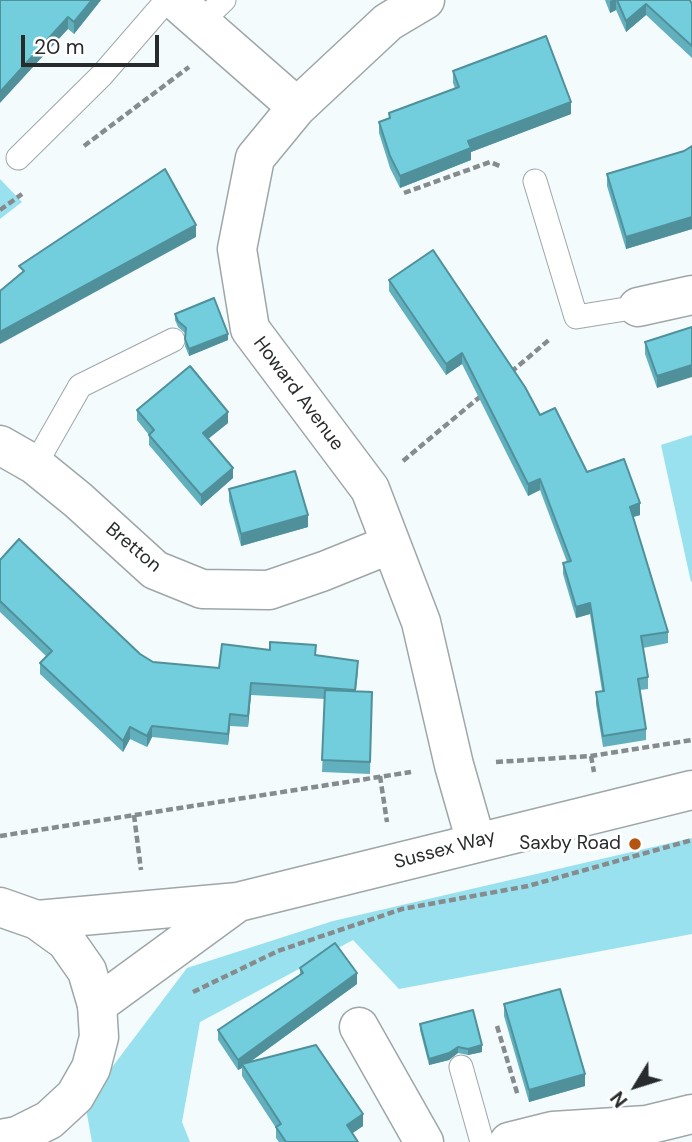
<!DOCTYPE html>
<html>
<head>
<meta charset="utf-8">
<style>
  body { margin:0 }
  #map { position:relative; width:692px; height:1142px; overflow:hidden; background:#f3fbfc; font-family:"DM Sans",sans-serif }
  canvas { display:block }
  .north { position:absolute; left:601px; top:1051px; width:70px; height:70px; -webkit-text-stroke:5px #fff; paint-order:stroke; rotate:232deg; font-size:19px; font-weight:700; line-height:28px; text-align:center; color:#282b2c }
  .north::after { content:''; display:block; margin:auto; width:24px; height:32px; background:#282b2c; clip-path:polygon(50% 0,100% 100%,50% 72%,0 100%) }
  .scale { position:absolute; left:21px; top:35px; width:138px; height:32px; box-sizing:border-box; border:4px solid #282b2c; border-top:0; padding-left:9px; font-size:21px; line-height:24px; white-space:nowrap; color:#282b2c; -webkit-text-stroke:5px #fff; paint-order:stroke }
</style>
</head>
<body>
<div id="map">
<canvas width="692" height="1142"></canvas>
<div class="north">N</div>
<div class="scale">20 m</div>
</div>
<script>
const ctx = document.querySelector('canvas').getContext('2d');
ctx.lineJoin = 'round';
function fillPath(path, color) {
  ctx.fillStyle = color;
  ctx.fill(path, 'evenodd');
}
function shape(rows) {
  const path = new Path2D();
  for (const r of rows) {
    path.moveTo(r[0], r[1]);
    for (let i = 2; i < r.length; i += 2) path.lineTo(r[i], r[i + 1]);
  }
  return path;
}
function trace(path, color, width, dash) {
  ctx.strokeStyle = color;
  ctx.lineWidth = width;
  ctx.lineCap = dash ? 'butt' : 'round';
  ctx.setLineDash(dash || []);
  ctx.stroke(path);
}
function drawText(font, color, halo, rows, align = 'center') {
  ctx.font = font + ' "DM Sans",sans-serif';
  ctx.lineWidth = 6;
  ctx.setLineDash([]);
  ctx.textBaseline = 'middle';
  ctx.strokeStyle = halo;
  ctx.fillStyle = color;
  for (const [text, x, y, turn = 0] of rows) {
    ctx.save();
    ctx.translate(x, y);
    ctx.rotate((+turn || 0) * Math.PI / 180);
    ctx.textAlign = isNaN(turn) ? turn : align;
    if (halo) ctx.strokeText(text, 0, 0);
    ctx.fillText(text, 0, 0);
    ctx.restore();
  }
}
fillPath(shape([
  [0,179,22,202,0,219],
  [692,435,692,581,691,582,661,445],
  [692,838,692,934,399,989,353,940,200,1022,182,1122,190,1142,92,1142,85,1103,187,968,333,921]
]), '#99e1ee');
const service = shape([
  [201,22,224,0],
  [18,158,102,75,167,0],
  [535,181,576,317,638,307],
  [35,465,80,386,173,340],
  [461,1067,482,1142]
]);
const minor = shape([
  [175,0,297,107],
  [425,0,388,22,297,107,255,158,237,249,250,329,370,489,421,622,454,765,476,842],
  [638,307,692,295],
  [0,445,35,465,78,500,155,570,202,589,269,590,324,571,391,544],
  [359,1027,424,1142],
  [509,1142,553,1131,647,1125,692,1114]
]);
const tertiary = shape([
  [37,920,238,902,692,790],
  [97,1005,238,902]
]);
const primary = shape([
  [0,907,37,920,66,941,87,971,97,1005,99,1037,91,1068,75,1096,49,1120,17,1136,0,1139]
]);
trace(service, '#9fa6a8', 25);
trace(minor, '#9fa6a8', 41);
trace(tertiary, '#9fa6a8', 41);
trace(primary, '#9fa6a8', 41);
trace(shape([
  [84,146,189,67],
  [404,193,490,162,502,167],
  [0,210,22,194],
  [511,372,550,339],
  [403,461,482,395],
  [591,756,594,772],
  [496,762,591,756,692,740],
  [380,776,387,822],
  [134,815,141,870],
  [0,836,411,772],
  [193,992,278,951,402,909,528,886,692,840],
  [497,1026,518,1096]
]), '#868c8d', 4.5, [7, 3.5]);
trace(service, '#fff', 23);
trace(minor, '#fff', 38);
trace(tertiary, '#fff', 38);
trace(primary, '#fff', 38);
fillPath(shape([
  [0,0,101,0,74,34,68,29],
  [605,0,690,0,692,4,692,58,646,15,626,32,616,10,610,13],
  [453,71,571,114,471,152,471,160,400,188,390,168,379,133,379,122,389,118,389,113,455,88,453,83],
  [692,146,692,229,626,249,607,186,607,174,684,151],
  [389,280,540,415,587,472,640,515,633,517,668,632,668,643,643,648,648,677,648,689,640,690,646,729,646,740,603,747,596,704,596,692,602,691,590,614,576,618,563,574,563,563,567,562,540,490,528,496,462,364,446,375,389,291],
  [175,314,228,340,189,356,185,346,186,334,178,327,175,320],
  [692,327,657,388,645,354,645,342],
  [137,410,228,423,208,439,233,478,201,506,149,445,149,435,137,420],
  [229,489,308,527,241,546,229,501],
  [0,560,140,654,153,662,219,668,316,655,358,672,356,691,372,692,370,774,322,772,325,699,251,695,248,727,230,726,228,745,152,737,147,747,130,739,123,752,40,674,40,663,46,656,0,612],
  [300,968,357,984,250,1062,363,1126,352,1133,358,1142,279,1142,276,1138,276,1128,242,1076,242,1068,238,1070,218,1040,218,1030,300,976],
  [504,1004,585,1086,529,1102,504,1016],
  [420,1024,482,1052,468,1055,458,1053,449,1060,429,1065,420,1030]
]), '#62b0be');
fillPath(shape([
  [92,0,101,0,74,34,74,22],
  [612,0,616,0,616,10,610,13,610,1],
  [646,4,646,15,626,32,626,21],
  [68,17,68,29,0,103,0,92],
  [571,102,571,114,471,152,471,160,400,188,400,176,468,141],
  [692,217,692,229,626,249,626,237],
  [196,225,196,237,0,344,0,332],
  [228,334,228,340,189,356,189,349],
  [462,353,462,364,446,375,446,364],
  [692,365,692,377,657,388,657,376],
  [228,412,228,423,203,443,203,433],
  [233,468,233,478,201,506,201,495],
  [540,479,540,490,528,496,528,484],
  [640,503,640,515,630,518,630,507],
  [308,515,308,527,241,546,241,534],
  [590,603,590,614,576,618,576,607],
  [251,683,251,695,248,727,248,716],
  [230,714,230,726,228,745,228,734],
  [152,726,152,737,147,747,147,736],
  [130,727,130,739,123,752,123,741],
  [357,973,357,984,243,1067,242,1064,242,1068,238,1070,238,1060],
  [482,1045,482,1052,468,1055,468,1049],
  [458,1047,458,1053,449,1060,429,1065,429,1059],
  [585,1074,585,1086,529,1102,529,1090],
  [363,1114,363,1126,347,1137,347,1125]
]), '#50909b');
const building = shape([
  [0,0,92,0,74,22,68,17,0,92,0,0],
  [617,0,690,0,692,4,692,46,646,4,626,21,617,0],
  [546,36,571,102,468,141,471,148,400,176,390,156,379,122,390,118,389,113,459,87,453,71,546,36],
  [692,146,692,217,626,237,607,174,684,151,692,146],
  [165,169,196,225,0,332,0,291,24,271,19,266,165,169],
  [433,250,525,387,540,415,555,408,587,472,624,459,640,503,630,507,668,632,641,636,648,677,638,679,646,729,603,736,596,692,604,691,590,603,576,607,563,563,571,561,540,479,528,484,462,353,446,364,389,280,433,250],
  [214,298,228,334,189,349,185,339,186,328,178,321,175,314,214,298],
  [692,327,692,365,657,376,645,342,692,327],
  [190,366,228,412,203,433,233,468,201,495,149,435,154,430,137,410,190,366],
  [295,471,308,515,241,534,229,489,295,471],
  [19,539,140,654,153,662,219,668,222,644,270,650,270,642,316,645,315,655,358,661,355,690,251,683,248,716,230,714,228,734,152,726,147,736,130,727,123,741,40,663,52,651,0,601,0,560,19,539],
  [325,690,372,692,370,762,322,760,325,690],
  [335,943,357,973,238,1060,218,1030,303,973,300,968,335,943],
  [560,989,585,1074,529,1090,504,1004,560,989],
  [473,1010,482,1045,468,1049,458,1047,449,1053,429,1059,420,1024,473,1010],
  [316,1045,363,1114,347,1125,358,1142,286,1142,276,1127,281,1124,242,1064,316,1045]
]);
fillPath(building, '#72cddd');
trace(building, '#50909b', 2);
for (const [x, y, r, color] of [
  [635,844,7,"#b4540e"]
]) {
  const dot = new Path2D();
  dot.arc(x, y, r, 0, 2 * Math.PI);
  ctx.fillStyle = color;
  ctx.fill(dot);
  trace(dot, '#fff', 2.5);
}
drawText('19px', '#282b2c', '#fff', [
  ["Howard Avenue",298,394,53],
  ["Bretton",133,548,40],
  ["Sussex Way",445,850,-15]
]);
drawText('19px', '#282b2c', '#fff', [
  ["Saxby Road",621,844]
], 'right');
</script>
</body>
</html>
